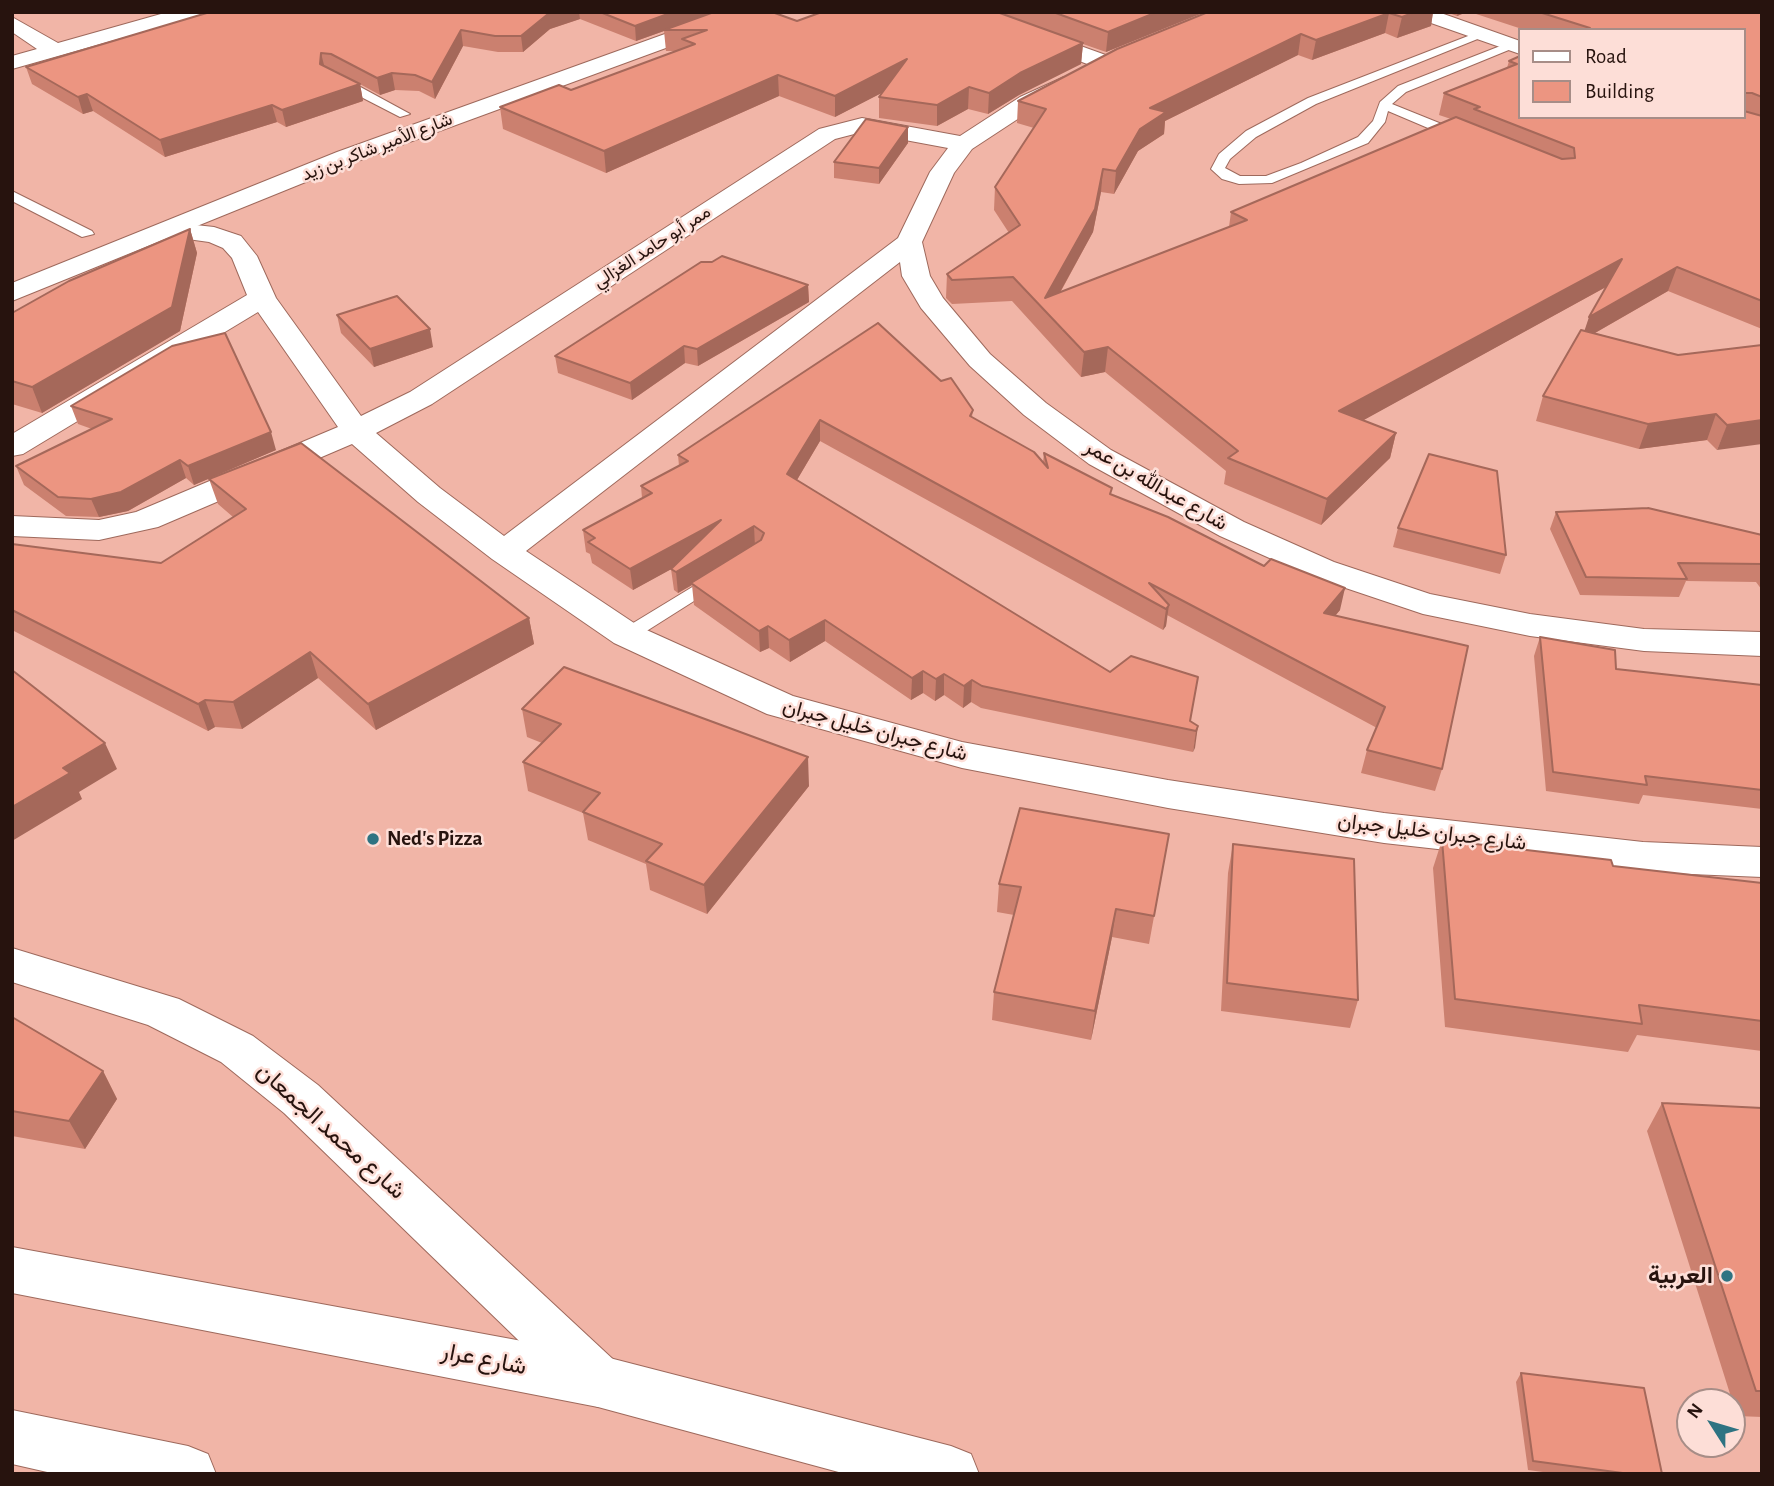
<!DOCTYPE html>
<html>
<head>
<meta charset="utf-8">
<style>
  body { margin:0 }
  #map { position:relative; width:1774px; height:1486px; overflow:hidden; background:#f1b5a7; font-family:"Alegreya Sans",sans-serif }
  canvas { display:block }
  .frame { position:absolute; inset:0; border:14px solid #27130e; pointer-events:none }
  .legend { position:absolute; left:1518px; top:28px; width:228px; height:91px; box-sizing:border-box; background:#fdded7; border:2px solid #a78d87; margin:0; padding:9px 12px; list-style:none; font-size:21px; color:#27130e }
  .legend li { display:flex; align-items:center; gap:14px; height:35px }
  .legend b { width:35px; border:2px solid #a78d87 }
  .north { position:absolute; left:1676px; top:1388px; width:70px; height:70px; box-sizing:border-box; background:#fdded7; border:2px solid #a78d87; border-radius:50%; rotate:307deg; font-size:19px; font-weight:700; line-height:28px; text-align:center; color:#27130e }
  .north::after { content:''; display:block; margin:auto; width:24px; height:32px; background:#2e7382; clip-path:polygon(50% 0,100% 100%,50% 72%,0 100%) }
</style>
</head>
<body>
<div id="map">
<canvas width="1774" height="1486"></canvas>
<div class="frame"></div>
<ul class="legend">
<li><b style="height:9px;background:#fff"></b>Road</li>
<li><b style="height:19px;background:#ec9581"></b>Building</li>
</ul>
<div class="north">N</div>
</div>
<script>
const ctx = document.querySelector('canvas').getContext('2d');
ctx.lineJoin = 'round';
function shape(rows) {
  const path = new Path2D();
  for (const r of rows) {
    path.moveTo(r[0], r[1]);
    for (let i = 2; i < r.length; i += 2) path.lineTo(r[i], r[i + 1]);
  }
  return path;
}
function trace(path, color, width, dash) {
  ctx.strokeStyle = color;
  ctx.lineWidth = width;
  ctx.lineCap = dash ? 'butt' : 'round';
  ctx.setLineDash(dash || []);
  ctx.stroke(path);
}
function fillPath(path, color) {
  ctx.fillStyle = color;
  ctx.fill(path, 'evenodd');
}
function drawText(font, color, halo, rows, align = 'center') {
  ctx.font = font + ' "Alegreya Sans",Vazirmatn,sans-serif';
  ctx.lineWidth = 5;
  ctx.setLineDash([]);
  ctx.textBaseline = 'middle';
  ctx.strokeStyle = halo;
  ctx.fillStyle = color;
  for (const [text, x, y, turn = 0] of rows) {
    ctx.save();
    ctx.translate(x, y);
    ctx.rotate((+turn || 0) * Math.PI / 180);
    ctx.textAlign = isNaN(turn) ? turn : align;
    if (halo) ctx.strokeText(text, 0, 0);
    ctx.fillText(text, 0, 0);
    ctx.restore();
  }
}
const lane = shape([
  [1481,31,1487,34,1485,36,1316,104,1256,137,1230,159,1225,168,1240,176,1266,176,1301,163,1358,137,1373,121,1380,102,1398,86,1508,43,1516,43,1516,47,1406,92,1392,104,1464,133,1464,139,1454,139,1388,111,1385,122,1368,143,1272,183,1239,184,1222,179,1211,169,1219,154,1246,131,1308,98,1481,31],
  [334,77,342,77,410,114,400,117,334,83,334,77],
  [12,191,92,231,94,234,82,237,12,201,12,191],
  [717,572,724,574,726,578,724,582,634,639,620,639,617,635,620,631,717,572]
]);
const street = shape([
  [168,12,202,12,199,16,12,69,12,56,37,49,12,32,12,17,58,43,168,12],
  [956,12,986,12,1114,58,1117,63,1106,70,1098,68,959,16,956,12],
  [1408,12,1438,12,1520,41,1520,54,1411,16,1408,12],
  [1064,77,1072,79,1075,84,1072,89,1036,107,972,149,954,173,922,242,930,276,943,298,990,354,1046,403,1111,450,1244,522,1334,562,1430,594,1530,614,1644,629,1762,632,1762,656,1644,651,1530,636,1423,614,1310,576,1220,536,1089,464,1024,415,970,366,921,308,902,276,900,262,526,551,640,627,793,696,962,742,1168,780,1384,813,1643,842,1762,847,1762,877,1643,872,1384,843,1168,808,962,768,767,714,614,643,492,559,418,502,352,444,158,527,99,540,12,536,12,516,99,520,136,512,338,427,258,312,23,454,12,456,12,434,247,295,232,258,223,248,209,242,159,235,155,230,159,225,168,222,214,227,241,236,257,256,276,298,361,416,410,392,819,129,862,118,960,136,1020,97,1064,77],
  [862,132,948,148,930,172,898,238,504,536,440,488,376,433,432,404,835,139,862,132],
  [12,948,179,999,253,1036,318,1085,617,1363,625,1381,617,1399,598,1407,579,1399,284,1113,221,1062,148,1025,12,982,12,948]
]);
const secondary = shape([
  [12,1247,598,1355,951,1446,971,1454,979,1474,846,1474,598,1407,12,1293,12,1247],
  [12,1410,188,1446,208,1454,216,1474,56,1474,12,1464,12,1410]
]);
const primary = shape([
  [726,12,756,12,753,16,355,162,12,301,12,283,337,152,726,12]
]);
trace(lane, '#9e695c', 2);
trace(street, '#9e695c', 2);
trace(secondary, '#9e695c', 2);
trace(primary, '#9e695c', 2);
fillPath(lane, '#fff');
fillPath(street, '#fff');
fillPath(secondary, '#fff');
fillPath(primary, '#fff');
fillPath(shape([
  [210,12,772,12,797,21,822,12,1205,12,1106,52,1083,44,1081,64,1019,95,988,114,968,109,937,126,879,118,879,97,881,93,835,117,779,96,606,173,503,129,500,107,571,90,676,51,666,51,664,31,636,41,580,19,550,29,523,52,498,52,463,46,435,99,419,91,395,90,380,95,334,70,331,70,360,84,363,101,286,127,277,122,165,157,93,111,83,114,32,84,26,67],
  [1208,12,1433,12,1431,26,1397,38,1385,33,1312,60,1298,55,1165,121,1164,134,1138,151,1114,194,1101,192,1093,232,1060,293,1229,227,1231,212,1451,119,1439,115,1444,93,1507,68,1509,61,1744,117,1744,30,1525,30,1470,12,1762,12,1762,329,1668,291,1595,333,1678,355,1762,345,1717,450,1707,440,1639,449,1536,421,1543,396,1585,331,1606,287,1363,420,1396,433,1390,458,1321,525,1224,484,1226,471,1105,372,1081,377,1012,301,952,304,946,298,947,274,1009,233,994,210,995,187,1034,128,1017,123,1018,101],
  [1446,12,1467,12,1457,16],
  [908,127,908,143,879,184,834,178,834,162],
  [190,229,197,253,180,331,42,413,12,404,12,313],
  [808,285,809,302,698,366,685,363,632,400,558,373,555,356],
  [337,315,433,347,374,367,341,333],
  [878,323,973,410,972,417,1043,462,1044,453,1111,494,1340,610,1335,616,1442,769,1435,791,1361,773,1367,750,1377,728,1167,615,1166,626,1163,630,820,441,797,480,1198,726,1193,752,981,708,971,702,963,708,944,695,935,701,923,693,911,700,825,641,790,662,769,648,760,652,694,605,692,585,678,593,674,590,671,569,633,590,592,563,590,554,586,552,583,530,642,498,641,486,679,466,678,455],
  [71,406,276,450,194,485,186,478,128,511,99,517,66,516,24,485,16,466,92,429,78,424],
  [209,479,529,618,534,644,376,730,318,678,242,729,215,727,208,731,12,630,12,544,161,563,233,517,218,504],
  [1556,512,1762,535,1762,590,1756,582,1686,581,1679,597,1580,595,1550,529],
  [1398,528,1506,555,1500,574,1393,547],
  [1540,637,1616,669,1762,685,1762,809,1643,795,1639,804,1546,791,1534,656],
  [522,709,809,786,707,914,650,890,646,864,588,840,583,813,528,791,523,762,542,743,527,737],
  [1169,834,1149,944,1112,937,1091,1040,992,1020,994,992,1014,915,997,912,999,884],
  [1442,840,1613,866,1762,883,1762,1051,1637,1035,1628,1052,1445,1027,1433,868],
  [1233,844,1358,1000,1350,1028,1221,1011,1228,873],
  [12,1017,103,1071,117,1099,85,1149,12,1136],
  [1662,1103,1762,1108,1762,1417,1737,1416,1647,1131],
  [1521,1373,1662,1474,1558,1474,1528,1470,1516,1382]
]), '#cb806f');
fillPath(shape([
  [552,12,579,12,580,19,550,29,523,52,521,36,548,14],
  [673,12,718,12,664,30,664,31,636,41,635,26],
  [1157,12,1205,12,1106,52,1108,32],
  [1415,12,1433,12,1431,26,1397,38,1402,17],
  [1458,12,1467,12,1457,16],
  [1389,13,1385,33,1312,60,1316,40],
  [461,30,463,46,435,99,432,82],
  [1301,34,1298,55,1165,121,1164,134,1138,151,1114,194,1116,171,1150,108],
  [1083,43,1081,64,1019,95,988,114,989,93,1020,73],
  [321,53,325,69,320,64],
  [907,59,907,80,835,117,835,96],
  [392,73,395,90,380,95,377,78],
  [778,75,779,96,606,173,604,151],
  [360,84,363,101,286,127,282,110],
  [969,87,968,109,937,126,937,105],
  [87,94,93,111,83,114,78,97],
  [272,105,277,122,165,157,160,140],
  [908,127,908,143,879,184,879,168],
  [1103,169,1101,192,1093,232,1048,314,1045,298],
  [190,229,197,253,180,331,42,413,32,387],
  [1622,259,1615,282,1333,437,1339,411],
  [1677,267,1668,291,1581,341,1589,317],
  [808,285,809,302,698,366,697,349],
  [430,329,433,347,374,367,370,349],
  [684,346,685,363,632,400,630,383],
  [1108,347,1105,372,1081,377,1084,352],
  [1716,414,1707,440,1639,449,1648,424],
  [820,420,820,441,788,495,787,474],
  [1762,420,1762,444,1717,450,1727,425],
  [271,432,276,450,194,485,188,466],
  [1396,433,1390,458,1321,525,1327,499],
  [180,460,186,478,128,511,99,517,91,499],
  [721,520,723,541,633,590,630,569],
  [754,526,755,547,691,583,692,585,678,593,676,572],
  [1345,588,1340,610,1319,635,1324,613],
  [1169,605,1166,626,1163,630,1166,609],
  [529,618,534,644,376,730,368,704],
  [825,620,825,641,790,662,789,640],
  [768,626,769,648,760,652,759,631],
  [310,652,318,678,242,729,233,702],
  [923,671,923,693,911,700,912,678],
  [944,674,944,695,935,701,936,679],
  [972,680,971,702,963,708,964,686],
  [205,700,215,727,208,731,198,704],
  [1198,726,1195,748,1193,752,1196,731],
  [105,743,117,769,79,792,82,799,12,841,12,807,63,768],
  [808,757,809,786,707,914,704,885],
  [1116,909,1112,937,1091,1040,1095,1011],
  [103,1071,117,1099,85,1149,69,1121]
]), '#a5685a');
const building = shape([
  [210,12,552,12,548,14,521,36,495,36,461,30,432,82,415,75,392,73,377,78,331,54,321,53,320,64,360,84,282,110,272,105,160,140,87,94,78,97,26,67,210,12],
  [600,12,673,12,635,26,600,12],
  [714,12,772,12,797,21,822,12,997,12,1083,43,1020,73,989,93,969,87,937,105,879,97,907,59,835,96,778,75,604,151,500,107,559,85,571,90,695,44,682,39,707,30,664,30,714,12],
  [1053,12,1157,12,1108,32,1053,12],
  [1208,12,1415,12,1402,17,1389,13,1316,40,1301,34,1150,108,1166,112,1140,129,1116,171,1103,169,1095,209,1045,298,1247,220,1231,212,1456,117,1562,159,1575,158,1574,148,1474,109,1480,107,1444,93,1517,64,1509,61,1520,56,1520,117,1744,117,1744,111,1762,116,1762,301,1677,267,1589,317,1622,259,1339,411,1396,433,1327,499,1228,458,1238,451,1108,347,1084,352,1013,277,952,280,947,274,1020,225,995,187,1046,109,1018,101,1117,49,1208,12],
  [1539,12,1762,12,1762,97,1752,93,1744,93,1744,30,1587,30,1590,28,1539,12],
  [866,119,908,127,879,168,834,162,866,119],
  [190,229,172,307,32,387,12,381,12,313,69,281,190,229],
  [722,256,808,285,697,349,684,346,630,383,555,356,701,262,712,262,722,256],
  [397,296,430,329,370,349,337,315,397,296],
  [878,323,941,381,951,378,973,410,970,416,1034,452,1048,468,1044,453,1112,488,1110,494,1168,517,1264,566,1271,559,1345,588,1324,613,1468,646,1442,769,1367,750,1385,707,1149,583,1169,605,1166,609,820,420,787,474,1110,672,1131,656,1198,677,1190,721,1198,726,1196,731,982,686,972,680,964,686,944,674,936,679,923,671,912,678,825,620,789,640,768,626,759,631,691,583,761,540,764,533,754,526,676,572,671,569,721,520,630,569,588,542,595,538,583,530,652,493,641,486,688,461,678,455,878,323],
  [1581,330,1678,355,1762,345,1762,420,1727,425,1716,414,1648,424,1543,396,1581,330],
  [225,333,271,432,188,466,180,460,121,492,91,499,58,497,16,466,112,419,71,406,172,346,225,333],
  [301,443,529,618,368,704,310,652,233,702,205,700,198,704,12,610,12,544,161,563,246,509,209,479,301,443],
  [1429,454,1497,471,1506,555,1398,528,1429,454],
  [1648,508,1762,535,1762,564,1678,563,1687,579,1586,577,1556,512,1648,508],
  [1540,637,1615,650,1616,669,1762,685,1762,790,1645,776,1647,785,1553,772,1540,637],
  [564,667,808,757,704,885,646,861,662,844,583,812,600,793,523,762,561,724,522,709,564,667],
  [12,670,105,743,63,768,70,773,12,807,12,670],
  [1020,808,1169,834,1154,916,1116,909,1095,1011,994,992,1021,887,999,884,1020,808],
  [1442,840,1611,860,1613,866,1762,883,1762,1021,1639,1005,1642,1024,1455,999,1442,840],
  [1233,844,1354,859,1358,1000,1227,983,1233,844],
  [12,1017,103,1071,69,1121,12,1111,12,1017],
  [1662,1103,1762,1108,1762,1391,1756,1391,1662,1103],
  [1521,1373,1644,1388,1662,1474,1630,1474,1533,1461,1521,1373]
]);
fillPath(building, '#ec9581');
trace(building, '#a5685a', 2);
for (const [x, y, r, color] of [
  [373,839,7,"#2e7382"],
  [1727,1276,7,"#2e7382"]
]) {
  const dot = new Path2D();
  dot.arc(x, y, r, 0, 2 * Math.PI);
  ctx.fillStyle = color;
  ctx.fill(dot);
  trace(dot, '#fdded7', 2.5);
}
drawText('18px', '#27130e', '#fdded7', [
  ["شارع الأمير شاكر بن زيد",377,147,-21],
  ["ممر أبو حامد الغزالي",652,247,-33]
]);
drawText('21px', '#27130e', '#fdded7', [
  ["شارع عبدالله بن عمر",1156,485,30],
  ["شارع جبران خليل جبران",875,730,15],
  ["شارع جبران خليل جبران",1432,832,7]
]);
drawText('bold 21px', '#27130e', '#fdded7', [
  ["Ned's Pizza",387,839]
], 'left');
drawText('24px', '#27130e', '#fdded7', [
  ["شارع محمد الجمعان",331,1131,42],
  ["شارع عرار",484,1359,11]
]);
drawText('bold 24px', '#27130e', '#fdded7', [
  ["العربية",1713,1276]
], 'right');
</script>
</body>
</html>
